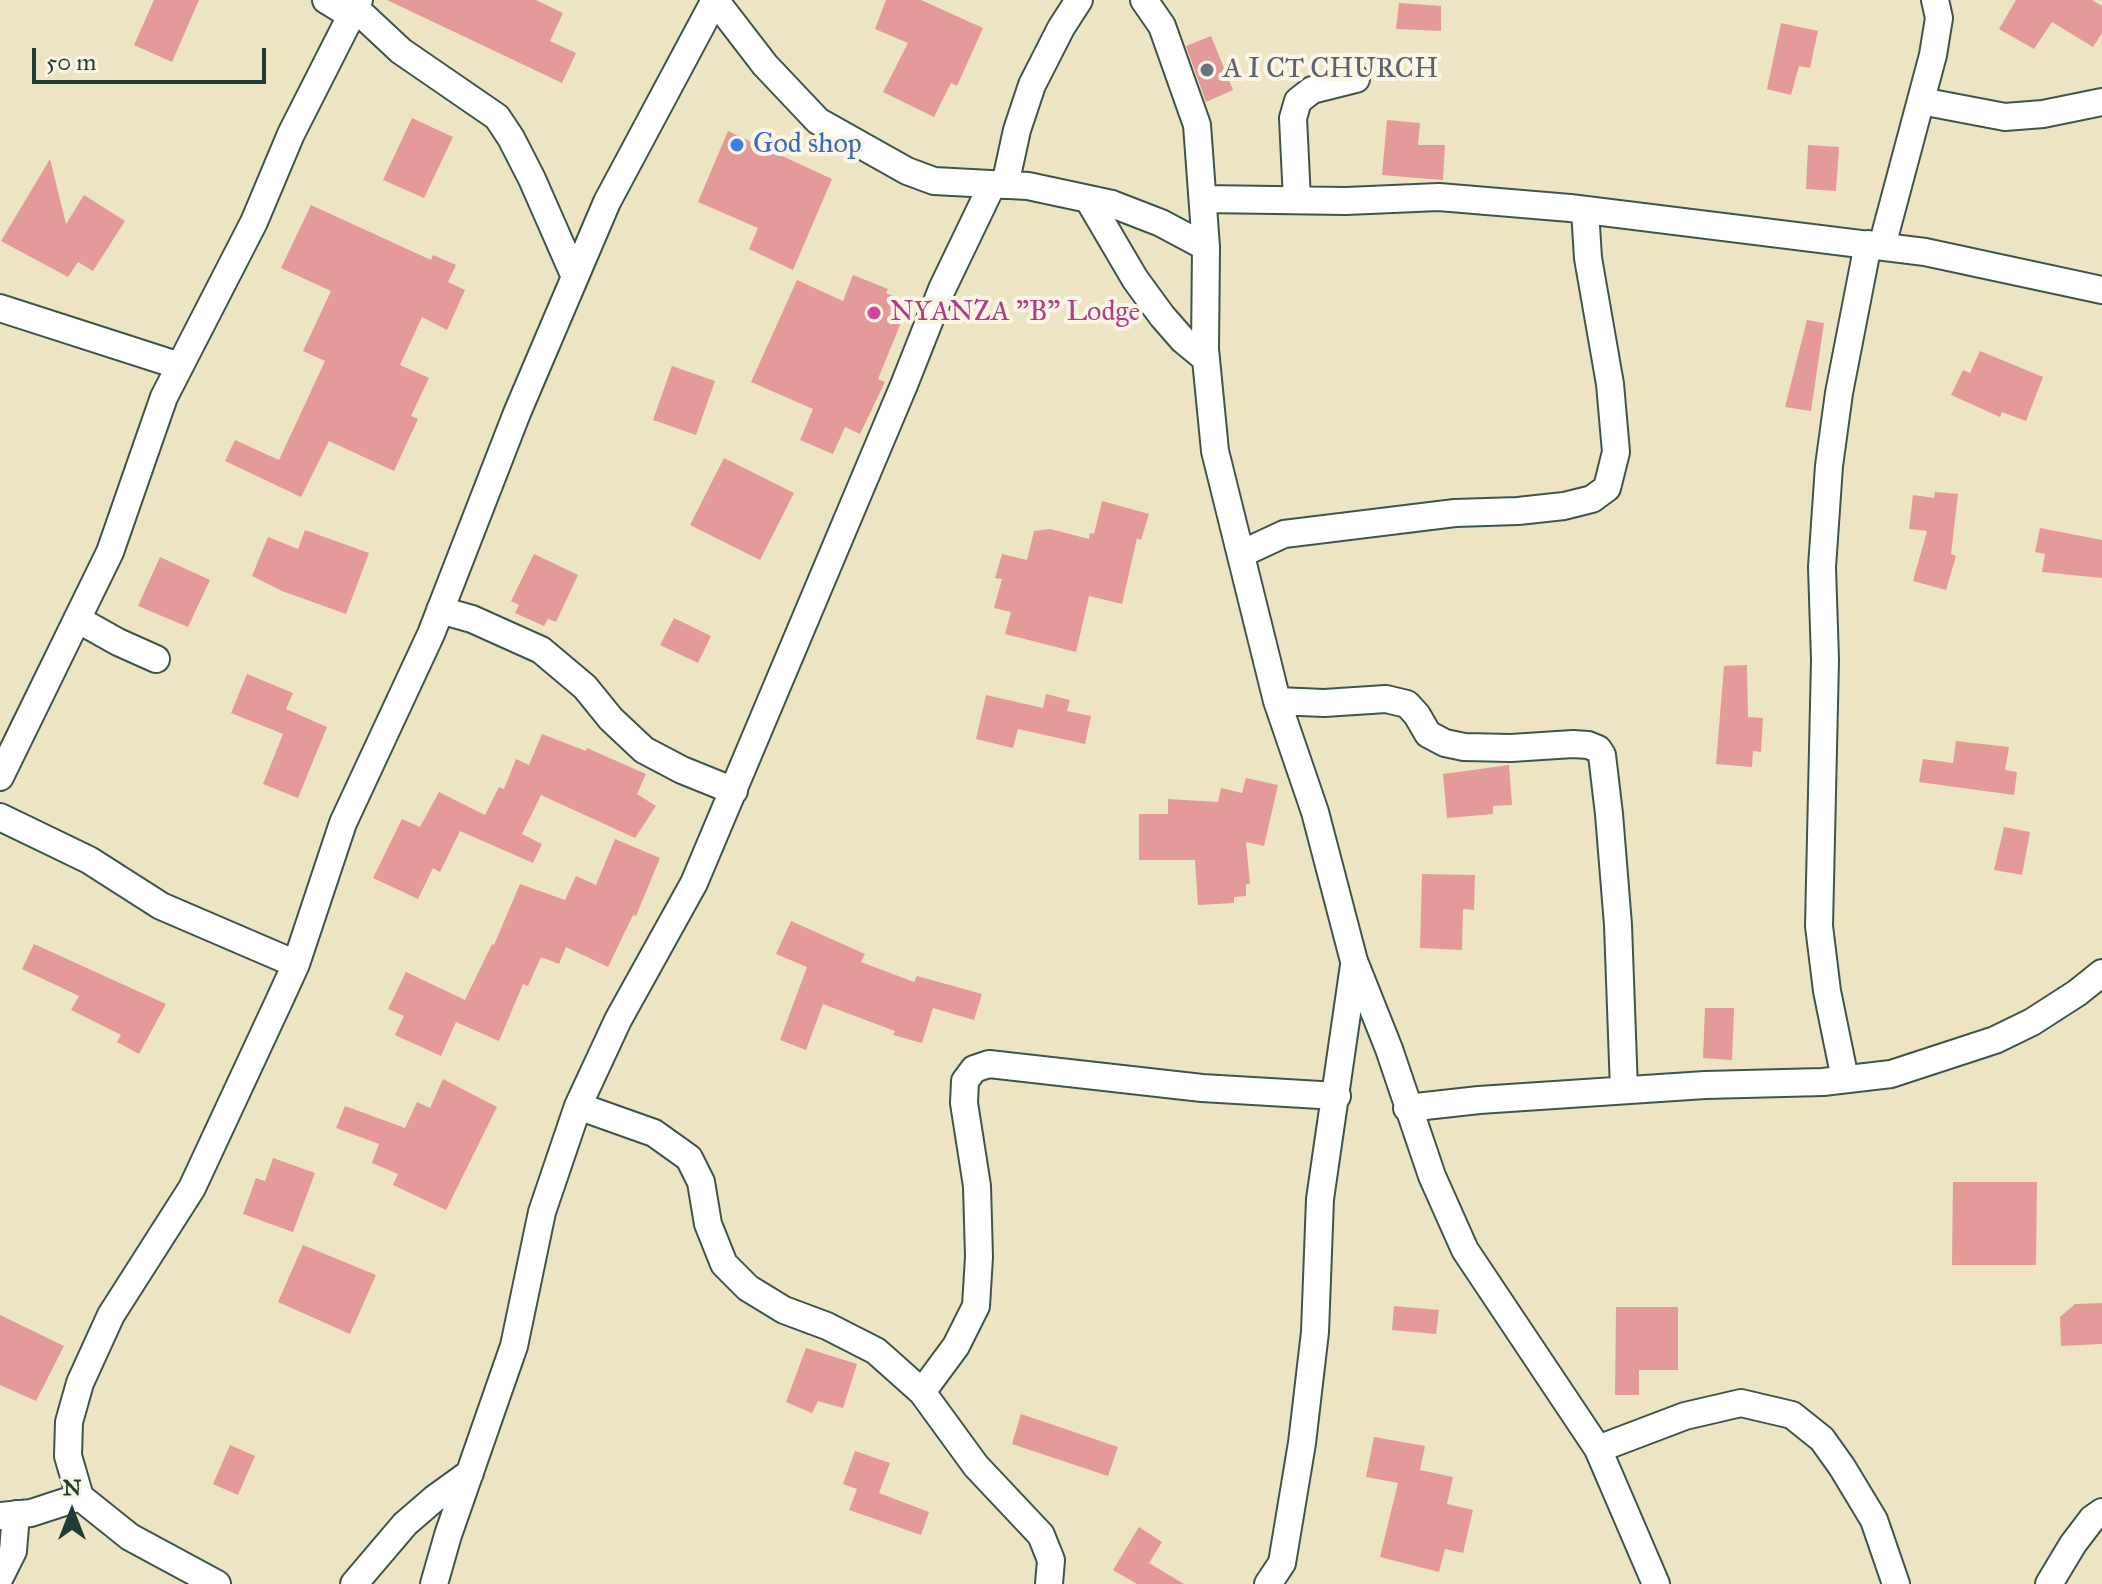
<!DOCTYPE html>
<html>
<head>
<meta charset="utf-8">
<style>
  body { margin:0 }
  #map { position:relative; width:2102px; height:1584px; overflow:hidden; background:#ede4c4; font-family:"IM FELL Great Primer",serif }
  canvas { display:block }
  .north { position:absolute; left:32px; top:1472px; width:80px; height:80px; -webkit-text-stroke:6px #fcf5e5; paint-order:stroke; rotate:0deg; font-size:22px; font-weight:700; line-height:32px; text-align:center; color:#1f3d34 }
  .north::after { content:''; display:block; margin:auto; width:28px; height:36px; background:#1f3d34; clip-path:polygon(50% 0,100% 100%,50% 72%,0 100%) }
  .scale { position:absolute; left:32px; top:48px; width:234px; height:36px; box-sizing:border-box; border:4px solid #1f3d34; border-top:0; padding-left:10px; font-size:24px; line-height:28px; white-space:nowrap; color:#1f3d34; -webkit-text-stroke:6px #fcf5e5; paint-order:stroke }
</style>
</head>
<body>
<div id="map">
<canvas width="2102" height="1584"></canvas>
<div class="north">N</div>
<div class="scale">50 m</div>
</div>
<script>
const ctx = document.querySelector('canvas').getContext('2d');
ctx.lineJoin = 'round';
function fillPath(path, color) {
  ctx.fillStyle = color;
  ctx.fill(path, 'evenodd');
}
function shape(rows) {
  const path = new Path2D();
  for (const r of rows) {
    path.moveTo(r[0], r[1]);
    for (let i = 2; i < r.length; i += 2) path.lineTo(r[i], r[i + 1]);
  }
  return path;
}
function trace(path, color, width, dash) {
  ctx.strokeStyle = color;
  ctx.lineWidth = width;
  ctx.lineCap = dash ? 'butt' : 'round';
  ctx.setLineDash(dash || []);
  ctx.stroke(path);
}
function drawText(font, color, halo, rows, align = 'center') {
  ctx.font = font + ' "IM FELL Great Primer",serif';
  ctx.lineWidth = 8;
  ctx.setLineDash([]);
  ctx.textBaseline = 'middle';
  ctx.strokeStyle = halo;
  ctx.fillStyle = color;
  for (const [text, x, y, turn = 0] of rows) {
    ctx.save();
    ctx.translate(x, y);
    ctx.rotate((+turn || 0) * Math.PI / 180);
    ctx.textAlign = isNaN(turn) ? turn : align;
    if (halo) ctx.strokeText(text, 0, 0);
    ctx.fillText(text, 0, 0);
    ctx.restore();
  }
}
fillPath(shape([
  [154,0,199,0,172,62,134,45],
  [387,0,536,0,563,13,550,41,576,53,562,83],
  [886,0,921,0,983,28,957,86,951,83,934,117,883,92,908,43,875,29],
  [2016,0,2092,0,2102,6,2102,33,2093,47,2052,22,2034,49,1999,29],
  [1399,3,1441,6,1441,31,1396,29],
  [1781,23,1818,31,1810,68,1799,66,1791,95,1767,89],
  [1211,36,1233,90,1206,102,1186,46],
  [412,118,453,137,424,198,383,180],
  [1387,120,1420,123,1418,145,1445,145,1443,180,1382,175],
  [728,131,832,179,793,270,749,249,758,228,698,202],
  [1808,145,1839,147,1836,191,1806,189],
  [50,159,66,224,84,195,125,221,93,271,78,262,68,277,1,241],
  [311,205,431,260,433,255,456,265,448,282,465,290,447,330,422,317,400,365,429,378,411,416,418,419,394,471,329,441,301,497,225,461,235,440,279,460,325,361,303,351,331,291,281,268],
  [853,275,888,289,886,293,909,303,878,379,885,382,860,434,845,427,833,454,800,440,813,409,751,382,797,280,843,301],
  [1807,320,1824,323,1811,411,1785,407],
  [1980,351,2043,377,2026,421,2002,412,2000,417,1951,395,1963,370,1970,373],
  [672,366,715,381,696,435,653,420],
  [724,458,794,493,760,560,690,525],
  [1935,492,1958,494,1951,554,1956,556,1946,590,1913,581,1927,531,1909,529,1913,495,1934,498],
  [1102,501,1149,514,1141,540,1137,538,1122,604,1089,596,1076,652,1005,634,1011,612,994,608,1002,579,995,578,1002,554,1027,560,1034,531,1050,529,1089,539,1090,533,1094,534],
  [2040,528,2102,540,2102,578,2042,572,2045,554,2035,552],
  [305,530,369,553,346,614,282,591,252,576,268,537,298,549],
  [534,554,578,575,556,622,548,619,544,626,515,613,519,605,511,601],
  [160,557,210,580,188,627,138,606],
  [674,618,711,636,698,663,660,645],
  [1747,665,1748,717,1763,718,1761,752,1753,751,1752,767,1716,764,1724,666],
  [247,674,293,693,286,709,327,727,298,798,263,784,283,734,231,713],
  [1046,694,1070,700,1067,711,1091,716,1085,744,1018,729,1013,748,976,739,986,695,1043,708],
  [542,734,586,751,587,748,646,774,637,794,656,806,635,838,541,795,522,834,542,844,533,863,460,831,440,872,433,868,418,899,373,878,402,819,420,827,439,792,485,815,499,787,504,789,516,759,529,765],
  [1956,741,2009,747,2005,770,2017,772,2014,795,1919,782,1923,759,1953,763],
  [1509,765,1512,805,1493,806,1493,814,1447,818,1443,774],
  [1246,778,1278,785,1264,846,1246,842,1250,884,1246,884,1246,896,1234,897,1234,903,1198,905,1195,860,1139,860,1139,814,1168,814,1168,799,1218,802,1221,788,1242,793],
  [2004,827,2030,832,2022,875,1994,870],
  [615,839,660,858,636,916,633,915,608,967,566,947,559,964,541,957,528,986,523,984,499,1041,456,1022,441,1056,395,1035,404,1016,388,1009,406,972,465,1000,492,944,494,945,520,884,565,900,576,876,596,885],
  [1422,874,1475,875,1474,910,1463,909,1462,950,1420,948],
  [791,921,865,954,861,962,914,982,917,976,982,994,974,1020,933,1008,922,1043,893,1035,895,1031,823,1004,806,1050,780,1040,807,967,776,954],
  [34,944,166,1004,139,1054,117,1042,121,1035,71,1010,79,996,22,969],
  [1705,1008,1734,1008,1732,1060,1703,1058],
  [443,1079,497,1107,446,1210,393,1185,398,1174,372,1163,379,1144,336,1128,345,1106,405,1128,417,1102,430,1108],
  [273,1158,315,1173,293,1232,243,1214,256,1178,265,1181],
  [1953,1182,2037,1182,2036,1265,1952,1265],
  [303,1245,376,1275,350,1334,278,1302],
  [2102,1303,2102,1344,2061,1346,2060,1317,2075,1304],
  [1394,1306,1439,1310,1436,1334,1392,1330],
  [1616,1307,1678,1307,1678,1370,1639,1370,1639,1395,1615,1395],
  [0,1315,64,1346,36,1401,0,1385],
  [806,1348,857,1364,843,1408,818,1401,812,1413,786,1402],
  [1021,1414,1118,1447,1108,1476,1012,1444],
  [1374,1437,1425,1446,1420,1470,1453,1477,1447,1504,1473,1510,1463,1553,1445,1549,1439,1572,1380,1557,1398,1483,1366,1477],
  [230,1445,255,1456,238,1495,213,1484],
  [855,1451,890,1463,879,1493,929,1512,921,1535,849,1510,857,1489,843,1484],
  [1139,1527,1162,1542,1149,1563,1184,1584,1137,1584,1113,1570]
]), '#e49a99');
const minor = shape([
  [326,0,352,16],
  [1144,0,1162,26,1197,125,1206,247,1205,349,1215,451,1277,701,1315,812,1354,961,1389,1049,1432,1176,1465,1250,1598,1449,1656,1584],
  [355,8,401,51,497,117,511,138,532,179,575,277],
  [1921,101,2005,117,2043,114,2102,102],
  [1005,185,1017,130,1032,85,1061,28,1079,0],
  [1088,199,1135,279,1162,316,1183,340,1206,359],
  [1203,199,1346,201,1439,197,1570,208,1925,252,2102,290],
  [1297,200,1293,118,1298,101,1312,90,1356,79],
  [1882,246,1933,55,1939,18,1935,0],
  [0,308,180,366],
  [1241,554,1284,534,1455,513,1518,511,1564,506,1592,499,1607,488,1616,452,1610,384,1588,258,1585,210],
  [440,610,472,619,541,650,585,687,611,719,644,750,682,770,734,791],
  [77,619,118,642,156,659],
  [1277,701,1324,703,1386,699,1407,704,1417,715,1428,734,1445,743,1464,747,1511,748,1573,744,1588,745,1598,749,1602,755,1609,814,1618,925,1624,1090],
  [0,777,110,552,164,397,254,222,291,134,359,0],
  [0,817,89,860,161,906,296,964],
  [1845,1079,1827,991,1819,926,1825,660,1822,567,1829,466,1839,393,1868,244],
  [578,1106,654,1133,689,1158,701,1182,708,1224,724,1264,748,1288,784,1310,827,1326,876,1351,922,1392,976,1466,1041,1535,1051,1560,1049,1584],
  [1407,1108,1479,1100,1705,1085,1823,1082,1891,1074,1995,1040,2032,1022,2077,993,2102,973],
  [922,1392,956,1346,976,1306,979,1257,977,1186,964,1103,965,1081,974,1069,989,1064,1202,1088,1337,1096],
  [1598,1449,1685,1416,1741,1403,1792,1415,1822,1439,1842,1467,1874,1520,1896,1584],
  [0,1516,31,1513,80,1497],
  [0,1577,13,1551,16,1514],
  [217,1584,130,1537,80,1497,68,1456,69,1422,80,1383,111,1315,192,1188,280,999,296,964,343,823,431,634,517,413,607,202,715,0,765,65,818,121,907,171,934,181,1028,186,1112,204,1161,223,1206,247],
  [354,1584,405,1524,434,1499,470,1473],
  [434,1584,448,1535,514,1346,542,1212,578,1106,618,1020,694,883,904,385,942,289,992,185],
  [1268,1584,1282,1563,1302,1443,1315,1332,1320,1199,1354,965],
  [2049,1584,2073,1544,2092,1519,2102,1512]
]);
trace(minor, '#3e564a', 30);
trace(minor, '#fff', 26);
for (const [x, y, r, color] of [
  [1207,70,8,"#6b7280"],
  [737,145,8,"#3f7fe0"],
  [874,313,8,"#d1479c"]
]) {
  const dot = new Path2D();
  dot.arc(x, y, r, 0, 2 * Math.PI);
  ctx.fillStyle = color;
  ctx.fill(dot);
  trace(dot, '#fcf5e5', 3);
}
drawText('28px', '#5b616d', '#fcf5e5', [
  ["A I CT CHURCH",1223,70]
], 'left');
drawText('28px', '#366cbe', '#fcf5e5', [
  ["God shop",753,145]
], 'left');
drawText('28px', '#b23c85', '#fcf5e5', [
  ["NYANZA \"B\" Lodge",890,313]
], 'left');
</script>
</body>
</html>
